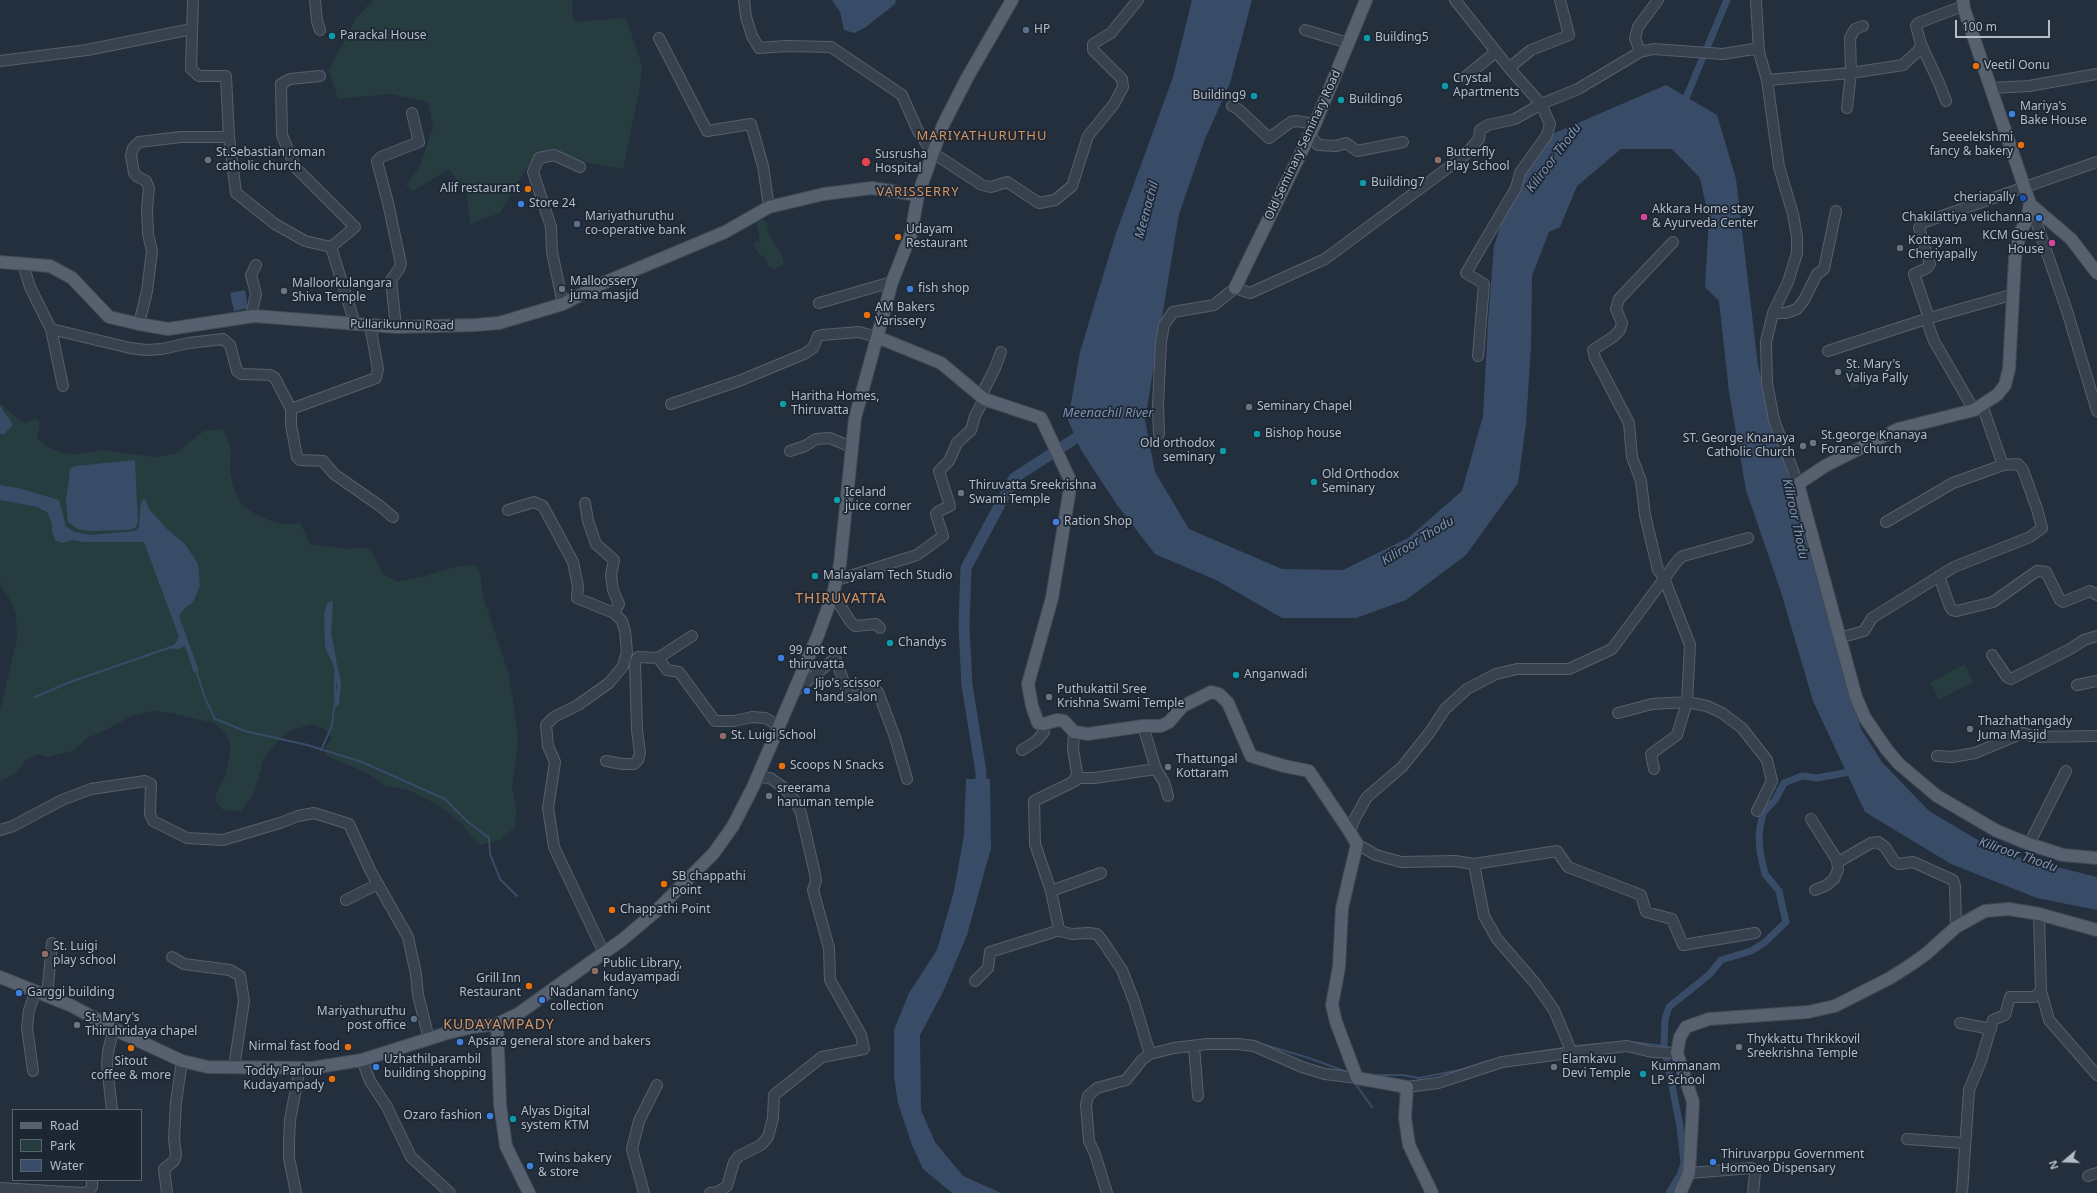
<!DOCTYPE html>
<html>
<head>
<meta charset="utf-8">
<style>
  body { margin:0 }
  #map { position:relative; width:2097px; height:1193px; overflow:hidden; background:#242f3e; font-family:"Noto Sans",sans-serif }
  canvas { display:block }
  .legend { position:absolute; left:12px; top:1109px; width:130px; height:72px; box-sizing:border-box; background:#1d2633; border:1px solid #59626f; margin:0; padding:5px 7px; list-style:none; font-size:12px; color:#b4bcc9 }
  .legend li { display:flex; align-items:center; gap:8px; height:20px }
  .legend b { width:20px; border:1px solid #59626f }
  .north { position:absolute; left:2045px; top:1141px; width:40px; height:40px; -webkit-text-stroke:3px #1d2633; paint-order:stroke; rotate:251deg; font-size:11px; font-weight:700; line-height:16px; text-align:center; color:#b4bcc9 }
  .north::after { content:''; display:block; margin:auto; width:14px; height:18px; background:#b4bcc9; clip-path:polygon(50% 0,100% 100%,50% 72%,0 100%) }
  .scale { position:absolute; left:1955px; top:20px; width:95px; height:18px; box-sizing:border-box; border:2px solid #b4bcc9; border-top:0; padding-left:5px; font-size:12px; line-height:14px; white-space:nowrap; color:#b4bcc9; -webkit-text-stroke:3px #1d2633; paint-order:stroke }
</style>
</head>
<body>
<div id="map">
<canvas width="2097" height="1193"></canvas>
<ul class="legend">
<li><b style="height:5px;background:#56606e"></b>Road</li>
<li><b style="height:11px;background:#263c3f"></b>Park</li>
<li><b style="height:11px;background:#394c67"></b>Water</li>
</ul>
<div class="north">N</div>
<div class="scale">100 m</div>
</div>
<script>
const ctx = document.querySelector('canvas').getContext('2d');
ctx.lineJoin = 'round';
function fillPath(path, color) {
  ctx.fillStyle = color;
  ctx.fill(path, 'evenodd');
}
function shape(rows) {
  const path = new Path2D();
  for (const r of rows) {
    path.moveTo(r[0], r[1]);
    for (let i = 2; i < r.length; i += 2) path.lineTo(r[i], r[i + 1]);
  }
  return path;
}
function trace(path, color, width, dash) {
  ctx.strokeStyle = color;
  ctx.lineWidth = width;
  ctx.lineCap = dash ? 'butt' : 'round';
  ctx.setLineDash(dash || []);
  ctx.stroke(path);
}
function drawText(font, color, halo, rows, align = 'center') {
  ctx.font = font + ' "Noto Sans",sans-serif';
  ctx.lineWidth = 3.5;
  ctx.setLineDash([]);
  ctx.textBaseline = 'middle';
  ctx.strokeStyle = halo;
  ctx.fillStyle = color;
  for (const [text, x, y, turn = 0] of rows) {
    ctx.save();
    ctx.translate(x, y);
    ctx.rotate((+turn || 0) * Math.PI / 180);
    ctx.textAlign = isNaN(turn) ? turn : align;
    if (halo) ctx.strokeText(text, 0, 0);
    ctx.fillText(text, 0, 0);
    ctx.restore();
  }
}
fillPath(shape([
  [373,0,573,0,572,10,575,22,626,18,642,66,640,87,623,169,589,163,569,157,539,155,525,171,500,213,470,224,467,195,449,169,413,191,406,185,420,166,433,127,428,102,390,94,338,99,329,70,356,18],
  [761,219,766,221,770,237,782,255,784,264,774,269,768,266,767,260,759,254,754,247,755,242,760,241,756,221],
  [1852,360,1859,386,1852,389,1843,364],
  [0,403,12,414,25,423,36,418,40,422,37,438,47,446,62,453,79,454,99,450,154,457,174,454,204,431,224,429,231,451,230,472,235,492,242,505,257,515,279,524,300,523,310,544,345,549,366,548,373,553,382,573,397,582,426,576,454,567,475,565,480,573,483,596,508,672,513,699,518,743,512,787,516,809,515,827,500,840,480,845,468,833,462,824,447,811,427,799,406,789,386,786,369,774,325,755,326,746,332,738,324,729,311,724,288,732,278,741,263,760,254,794,241,811,223,810,216,802,216,794,225,777,231,749,227,735,214,723,171,713,153,711,130,717,98,734,88,737,75,750,48,757,38,754,27,759,15,774,0,781,0,711,17,639,16,615,9,598,2,589,0,581],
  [1965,664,1973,682,1939,700,1930,683]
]), '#263c3f');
fillPath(shape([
  [832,0,896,0,895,4,866,27,854,33,844,30,840,12],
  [1192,0,1252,0,1230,83,1205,139,1179,214,1145,420,1155,472,1189,529,1282,569,1343,570,1408,538,1462,491,1483,416,1488,322,1494,246,1518,173,1550,135,1666,85,1717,115,1736,179,1758,366,1821,594,1861,729,1882,762,1929,811,1998,852,2097,877,2097,910,2037,898,1951,864,1865,812,1813,701,1781,592,1746,490,1729,392,1719,301,1705,287,1709,219,1700,178,1672,149,1621,149,1577,186,1560,227,1549,232,1532,276,1531,346,1526,424,1518,483,1466,555,1406,600,1356,618,1282,618,1216,580,1155,554,1117,505,1081,450,1068,420,1080,352,1116,233,1173,77],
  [245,290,248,308,234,311,230,293],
  [0,406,13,425,3,435,0,433],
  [135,460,138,522,135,528,129,530,90,531,78,529,72,525,68,522,66,502,70,469,75,466],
  [0,485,18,488,59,500,66,527,75,532,91,535,135,531,139,527,141,501,145,499,149,509,166,528,185,544,198,564,200,586,193,602,184,609,179,616,199,671,194,673,185,646,178,649,172,649,179,637,144,542,84,542,73,540,62,543,56,541,52,532,52,523,47,512,37,507,0,500],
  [333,601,331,637,341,683,339,704,333,710,337,686,333,664,325,647,324,613,328,602],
  [966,779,990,779,991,848,967,935,944,990,920,1035,921,1110,935,1142,963,1176,1001,1193,952,1193,923,1169,912,1145,898,1103,894,1077,894,1030,909,993,937,950,954,891,964,835]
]), '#394c67');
trace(shape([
  [331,636,335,659],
  [196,670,205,698,215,719,245,731,307,745,362,762,445,799,468,822,489,838,490,854,500,879,517,896],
  [35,697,70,682,174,646],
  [335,697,335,675],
  [321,750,332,726,334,707],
  [1632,1042,1664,1046],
  [1262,1044,1309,1058,1347,1072],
  [1575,1046,1625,1042],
  [1515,1055,1563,1048],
  [1370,1075,1402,1075,1419,1078,1460,1070,1488,1061],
  [1354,1082,1372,1107]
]), '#394c67', 2);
trace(shape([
  [1683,105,1727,0],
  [1669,1193,1680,1175,1684,1163,1680,1126,1664,1046,1665,1019,1669,1007,1710,974,1721,960,1751,951,1764,943,1786,922,1779,891,1765,874,1760,852,1759,833,1763,813,1775,800,1784,783,1802,776,1817,778,1855,771]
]), '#394c67', 7);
trace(shape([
  [981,793,981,772,967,685,964,627,966,568,1014,478,1076,438,1090,434]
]), '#394c67', 11);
const minor = shape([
  [193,0,191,69,199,76,226,76,229,137,236,193,275,224,305,241,331,247],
  [315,0,317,21,320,30],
  [744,0,746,17,752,36,759,48,786,46,831,47,902,95,918,131,933,153,982,185,991,187,1007,182,1039,203,1055,200,1072,186,1088,136,1114,104,1123,87,1122,79,1093,50,1093,44,1111,33,1138,0],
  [1455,0,1509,68,1541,104,1550,124,1547,135,1520,173,1516,188,1466,273,1484,284,1478,356],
  [1756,0,1759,52],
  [1305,30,1348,43],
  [659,38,707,131,751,124,763,166,769,207],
  [1921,44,1939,83,1946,101],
  [1640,52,1635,38,1638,27,1658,0],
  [0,61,87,50,192,29],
  [1509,68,1531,50,1569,35,1560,0],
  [320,76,290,79,281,84,282,135,295,167,355,227,331,247],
  [1464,78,1496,52],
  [1767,80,1851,73,1903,65,1919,50,1921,44,1916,26,1918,23,1963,6],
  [1991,88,2029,86,2097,74],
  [1232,106,1238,109,1269,138,1291,122,1296,121,1315,124],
  [1847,108,1851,73,1850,38,1855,29,1863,26],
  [1310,135,1318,145,1336,146,1346,143,1357,151,1403,142],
  [2030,204,2067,311,2097,411],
  [331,247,355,324],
  [23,264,30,287,51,329,130,348,146,350,162,349,189,343,223,339,230,345,237,371,241,374,270,375,275,378,291,409],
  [819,303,892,282],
  [563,304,552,252,551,227,533,172,539,158,554,155,580,167],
  [1773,313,1786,313,1797,309,1804,300,1817,274,1824,269,1836,211],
  [251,316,256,294,251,275,256,265],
  [1929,318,1914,274,1927,268,1930,264,1919,228,1922,223,2097,162],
  [1926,319,1934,341,1974,410],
  [139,324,147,291,152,251,148,234,147,209,149,188,146,181,138,177,134,173,131,156,133,148,139,142,181,137,229,137],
  [370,325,378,369,376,378,291,409,291,425,297,457,300,460,323,461,334,474,380,506,393,517],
  [396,327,391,280,399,269,401,264,388,203,377,161,381,157,419,142,412,113],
  [51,329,63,386],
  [1828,351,1929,318,2011,295],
  [981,396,995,368,1001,352],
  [671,404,739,381,804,354,813,348,818,336,822,335,859,332,877,337],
  [1982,405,2003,465],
  [1159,434,1158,405,1161,342,1164,325,1173,312,1214,305,1235,288,1250,293,1325,259,1464,156,1479,139,1480,130,1488,125,1515,119,1541,104,1578,89,1640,52,1653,49,1723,54,1754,49,1759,52,1767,80,1779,167,1793,214,1797,237,1797,253,1788,282,1773,313,1766,342,1767,383,1774,420,1798,484],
  [790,451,805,446,816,439,830,438,851,447],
  [585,503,588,521,596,544,614,560,611,575,613,590,619,604,614,613],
  [508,510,534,502,543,506,573,562,578,586,577,598,614,613,622,621,625,631,627,652,623,666,609,683,578,705,554,717,546,725,548,746,555,762,548,808,554,847,604,953],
  [1939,576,1950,607,1952,610,1957,611,1993,602,2037,571,2046,572,2060,600,2063,602,2090,591,2097,595],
  [837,580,917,555,943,536,936,514,939,511,950,506,939,471,949,461,957,443,971,430,975,416,984,399],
  [833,594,850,621,855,626,876,624,880,628],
  [1839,638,1864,631,1872,618,1954,567,2030,537,2042,528,2037,509,2023,470,2018,464,2003,465,1953,483,1886,522],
  [1992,655,2007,677,2011,679,2070,649,2084,640,2097,636],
  [658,658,692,636],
  [2077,685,2097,681],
  [794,692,833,660,836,660,840,671,849,697,878,692,895,737,907,779],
  [1618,713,1652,704,1687,702,1707,706,1722,713,1742,728,1767,760,1772,781,1757,811],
  [1143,726,1156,769],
  [1074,732,1073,749,1077,773,1075,781,1034,801,1035,844,1051,891,1059,929,1063,932,1072,934,1088,933,1097,934,1104,943,1122,970,1134,1001,1150,1054,1174,1048,1207,1044,1238,1044,1254,1046,1302,1067,1325,1074,1357,1078],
  [1022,750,1036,741,1044,732,1042,723],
  [1937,756,1952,757,1975,753,2023,733,2035,737,2097,736],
  [606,761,623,764,634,764,638,760,640,753,637,730,635,662,638,657,658,658,667,670,679,672,715,721,734,721,752,717,765,718,778,725],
  [1654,769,1651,754,1677,735,1687,702,1690,645,1664,578,1658,570,1645,515,1641,481,1632,457,1629,423,1595,358,1593,350,1613,337,1620,330,1622,323,1616,309,1619,299,1673,242],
  [1075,778,1094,778,1156,769,1164,782,1168,796],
  [1811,819,1837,860,1840,861,1871,843,1878,842,1885,847,1894,861,1899,864,1913,862,1953,880,1955,886,1956,927],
  [0,830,13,826,62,800,91,789,145,781,151,784,150,814,153,821,187,838,223,840,280,823,298,816,314,813,349,824,371,872,408,937,416,974,418,995,429,1039],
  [1350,832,1354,820,1367,797,1402,767,1430,732,1445,709,1467,689,1496,674,1517,669,1569,669,1612,649,1678,560,1683,556,1748,538],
  [1357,844,1376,855,1401,862,1455,861,1474,864,1484,916,1497,939,1535,983,1554,1010,1572,1053],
  [2029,844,2066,771],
  [1474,864,1557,851,1568,867,1641,895,1646,912,1672,919,1683,945,1755,933],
  [1815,890,1827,885,1834,879,1838,870,1837,860],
  [1051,891,1101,873],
  [346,900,378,884],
  [172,957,184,964,230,970,240,976,244,1001,234,1067],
  [975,981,988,968,990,952,1060,930],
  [2041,991,2049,1020,2097,1075],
  [47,996,52,943],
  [1960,1023,1991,1029],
  [1194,1046,1198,1096],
  [362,1060,370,1081,387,1107,411,1157,450,1193],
  [33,1071,27,1027,29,1010,36,991],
  [1407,1087,1438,1083,1502,1062,1591,1050,1627,1046,1652,1052,1677,1053],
  [112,1110,107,1065,108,1052,114,1027],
  [1907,1139,1964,1143],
  [1689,1173,1752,1168,1755,1173,1753,1193],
  [2088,1176,2097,1173],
  [0,1188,83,1193,88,1192,92,1187,92,1180],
  [167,1193,164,1169,174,1161,176,1155,174,1139,176,1102,182,1061],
  [296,1193,289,1158,289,1141,290,1120,300,1067],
  [644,1193,632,1149,639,1121,657,1085],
  [710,1193,718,1192,727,1186,734,1162,739,1156,761,1145,768,1137,773,1118,774,1095,822,1057,864,1049,861,1035,830,980,829,948,813,890,816,881,815,874,801,813,795,800,783,787,770,778,757,777],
  [1107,1193,1095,1154,1089,1141,1086,1105,1088,1096,1097,1088,1126,1080,1142,1060,1150,1054],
  [1962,1193,1969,1090,1981,1061,1993,1020,2005,1015,2010,997,2034,997,2041,991,2039,914]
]);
const major = shape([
  [1963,0,1964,9,2030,204,2071,239,2097,273],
  [2030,204,2027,219,2020,233,2015,258,2009,369,2005,385,1997,395,1974,410,1898,429,1825,466,1798,484,1856,697,1865,718,1887,750,1899,764,1937,796,1997,831,2029,844,2063,855,2097,858],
  [0,262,50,266,72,278,109,317,139,324,168,329,254,316,396,327,475,325,499,323,563,304,601,284,725,232,769,207,824,194,872,188,918,195],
  [1235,288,1315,124,1366,0],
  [877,337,941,363,984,399,1041,418,1071,482,1052,598,1028,684,1032,706,1038,723,1044,724,1057,720,1064,721,1074,732,1088,734,1143,726,1161,726,1169,722,1183,706,1211,692,1219,694,1228,703,1251,756,1284,766,1309,771,1350,832,1357,844,1342,908,1339,967,1332,1005,1336,1022,1357,1078,1407,1087,1405,1118,1409,1145,1432,1193],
  [0,977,72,1006,124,1034,182,1061,208,1067,312,1068,362,1060,444,1034,473,1027,497,1024,518,1014,557,986,622,940,654,913,713,854,733,826,753,787,818,635,833,594,840,564,855,418,892,282,911,234,918,195,943,125,967,78,1012,0],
  [497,1024,500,1105,506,1146,529,1193],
  [1680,1193,1689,1173,1693,1102,1677,1053,1680,1037,1686,1027,1709,1019,1808,1012,1835,1006,1890,978,1912,964,1926,954,1956,927,1985,911,2009,909,2039,914,2097,930]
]);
trace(minor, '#565f6c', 12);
trace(major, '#414a57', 14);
trace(minor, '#38414e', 10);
trace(major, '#56606e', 12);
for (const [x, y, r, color] of [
  [1026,30,4,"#5c6f8a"],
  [332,36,4,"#0f9aa8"],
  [1367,38,4,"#0f9aa8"],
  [1976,66,4,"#e8710a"],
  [1445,86,4,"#0f9aa8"],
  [1254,96,4,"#0f9aa8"],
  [1341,100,4,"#0f9aa8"],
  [2012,114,4,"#3f7fe0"],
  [2021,145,4,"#e8710a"],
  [208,160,4,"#6b7280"],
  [1438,160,4,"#8d6e63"],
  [866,162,5,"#e0444e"],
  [1363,183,4,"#0f9aa8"],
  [528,189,4,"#e8710a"],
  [2023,198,4,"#1a4fb4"],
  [521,204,4,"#3f7fe0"],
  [1644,217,4,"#d1479c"],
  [2039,218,4,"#3f7fe0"],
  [577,224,4,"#5c6f8a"],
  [898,237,4,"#e8710a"],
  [2052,243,4,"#d1479c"],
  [1900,248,4,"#6b7280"],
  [562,289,4,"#6b7280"],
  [910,289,4,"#3f7fe0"],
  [284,291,4,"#6b7280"],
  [867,315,4,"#e8710a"],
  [1838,372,4,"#6b7280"],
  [783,404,4,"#0f9aa8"],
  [1249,407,4,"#6b7280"],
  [1257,434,4,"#0f9aa8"],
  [1813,443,4,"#6b7280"],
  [1803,446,4,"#6b7280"],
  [1223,451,4,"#0f9aa8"],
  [1314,482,4,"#0f9aa8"],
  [961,493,4,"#6b7280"],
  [837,500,4,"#0f9aa8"],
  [1056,522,4,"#3f7fe0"],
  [815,576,4,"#0f9aa8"],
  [890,643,4,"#0f9aa8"],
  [781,658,4,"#3f7fe0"],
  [1236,675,4,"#0f9aa8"],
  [807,691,4,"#3f7fe0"],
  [1049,697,4,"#6b7280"],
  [1970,729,4,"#6b7280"],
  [723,736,4,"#8d6e63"],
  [782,766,4,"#e8710a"],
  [1168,767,4,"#6b7280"],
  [769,796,4,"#6b7280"],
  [664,884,4,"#e8710a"],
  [612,910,4,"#e8710a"],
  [45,954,4,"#8d6e63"],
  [595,971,4,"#8d6e63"],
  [529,986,4,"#e8710a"],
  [19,993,4,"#3f7fe0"],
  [542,1000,4,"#3f7fe0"],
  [414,1019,4,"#5c6f8a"],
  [77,1025,4,"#6b7280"],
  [460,1042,4,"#3f7fe0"],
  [348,1047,4,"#e8710a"],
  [1739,1047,4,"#6b7280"],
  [131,1048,4,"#e8710a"],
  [376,1067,4,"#3f7fe0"],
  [1554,1067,4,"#6b7280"],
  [1643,1074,4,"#0f9aa8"],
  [332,1079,4,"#e8710a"],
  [490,1116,4,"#3f7fe0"],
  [513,1119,4,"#0f9aa8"],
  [1713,1162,4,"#3f7fe0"],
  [530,1166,4,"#3f7fe0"]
]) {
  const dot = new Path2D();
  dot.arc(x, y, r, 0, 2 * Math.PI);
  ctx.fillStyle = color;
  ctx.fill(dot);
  trace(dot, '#1d2633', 1.5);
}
drawText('12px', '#b4bcc9', '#1d2633', [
  ["HP",1034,30],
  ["Parackal House",340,36],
  ["Building5",1375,38],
  ["Veetil Oonu",1984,66],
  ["Crystal",1453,79],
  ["Apartments",1453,93],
  ["Building9",1246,96,"right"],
  ["Building6",1349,100],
  ["Mariya's",2020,107],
  ["Bake House",2020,121],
  ["Seeelekshmi",2013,138,"right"],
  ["fancy & bakery",2013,152,"right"],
  ["St.Sebastian roman",216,153],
  ["catholic church",216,167],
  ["Butterfly",1446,153],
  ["Play School",1446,167],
  ["Susrusha",875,155],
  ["Hospital",875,169],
  ["Building7",1371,183],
  ["Alif restaurant",520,189,"right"],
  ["cheriapally",2015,198,"right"],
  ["Store 24",529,204],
  ["Akkara Home stay",1652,210],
  ["& Ayurveda Center",1652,224],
  ["Mariyathuruthu",585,217],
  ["co-operative bank",585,231],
  ["Chakilattiya velichanna",2031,218,"right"],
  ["Udayam",906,230],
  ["Restaurant",906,244],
  ["KCM Guest",2044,236,"right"],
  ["House",2044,250,"right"],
  ["Kottayam",1908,241],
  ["Cheriyapally",1908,255],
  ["Malloossery",570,282],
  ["juma masjid",570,296],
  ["Malloorkulangara",292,284],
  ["Shiva Temple",292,298],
  ["fish shop",918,289],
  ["AM Bakers",875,308],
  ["Varissery",875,322],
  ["St. Mary's",1846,365],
  ["Valiya Pally",1846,379],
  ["Haritha Homes,",791,397],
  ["Thiruvatta",791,411],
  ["Seminary Chapel",1257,407],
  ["Bishop house",1265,434],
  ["St.george Knanaya",1821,436],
  ["Forane church",1821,450],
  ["ST. George Knanaya",1795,439,"right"],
  ["Catholic Church",1795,453,"right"],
  ["Old orthodox",1215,444,"right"],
  ["seminary",1215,458,"right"],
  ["Old Orthodox",1322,475],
  ["Seminary",1322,489],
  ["Thiruvatta Sreekrishna",969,486],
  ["Swami Temple",969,500],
  ["Iceland",845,493],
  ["juice corner",845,507],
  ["Ration Shop",1064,522],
  ["Malayalam Tech Studio",823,576],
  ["Chandys",898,643],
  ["99 not out",789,651],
  ["thiruvatta",789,665],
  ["Anganwadi",1244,675],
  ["Jijo's scissor",815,684],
  ["hand salon",815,698],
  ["Puthukattil Sree",1057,690],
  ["Krishna Swami Temple",1057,704],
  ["Thazhathangady",1978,722],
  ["Juma Masjid",1978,736],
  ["St. Luigi School",731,736],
  ["Thattungal",1176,760],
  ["Kottaram",1176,774],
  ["Scoops N Snacks",790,766],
  ["sreerama",777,789],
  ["hanuman temple",777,803],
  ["SB chappathi",672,877],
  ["point",672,891],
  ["Chappathi Point",620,910],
  ["St. Luigi",53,947],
  ["play school",53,961],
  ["Public Library,",603,964],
  ["kudayampadi",603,978],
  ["Grill Inn",521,979,"right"],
  ["Restaurant",521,993,"right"],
  ["Garggi building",27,993],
  ["Nadanam fancy",550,993],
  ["collection",550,1007],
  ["Mariyathuruthu",406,1012,"right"],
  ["post office",406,1026,"right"],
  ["St. Mary's",85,1018],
  ["Thiruhridaya chapel",85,1032],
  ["Thykkattu Thrikkovil",1747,1040],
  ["Sreekrishna Temple",1747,1054],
  ["Apsara general store and bakers",468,1042],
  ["Nirmal fast food",340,1047,"right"],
  ["Uzhathilparambil",384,1060],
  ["building shopping",384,1074],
  ["Elamkavu",1562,1060],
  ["Devi Temple",1562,1074],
  ["Sitout",131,1062,"center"],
  ["coffee & more",131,1076,"center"],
  ["Kummanam",1651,1067],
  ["LP School",1651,1081],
  ["Toddy Parlour",324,1072,"right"],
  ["Kudayampady",324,1086,"right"],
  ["Alyas Digital",521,1112],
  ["system KTM",521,1126],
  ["Ozaro fashion",482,1116,"right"],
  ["Thiruvarppu Government",1721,1155],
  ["Homoeo Dispensary",1721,1169],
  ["Twins bakery",538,1159],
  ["& store",538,1173]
], 'left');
drawText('12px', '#b4bcc9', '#1d2633', [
  ["Old Seminary Seminary Road",1303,145,-65],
  ["Pullarikunnu Road",402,325,1]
]);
ctx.letterSpacing = '1px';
drawText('13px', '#d59563', '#1d2633', [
  ["MARIYATHURUTHU",982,136],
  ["VARISSERRY",918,192]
]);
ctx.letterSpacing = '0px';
drawText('italic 13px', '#7c92b1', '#1d2633', [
  ["Kiliroor Thodu",1554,158,-53],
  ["Meenachil",1147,210,-75],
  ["Meenachil River",1108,413],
  ["Kiliroor Thodu",1795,519,78],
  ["Kiliroor Thodu",1418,541,-31],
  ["Kiliroor Thodu",2018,855,19]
]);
ctx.letterSpacing = '1px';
drawText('14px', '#d59563', '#1d2633', [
  ["THIRUVATTA",841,599],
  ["KUDAYAMPADY",499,1025]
]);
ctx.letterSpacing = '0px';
</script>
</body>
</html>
